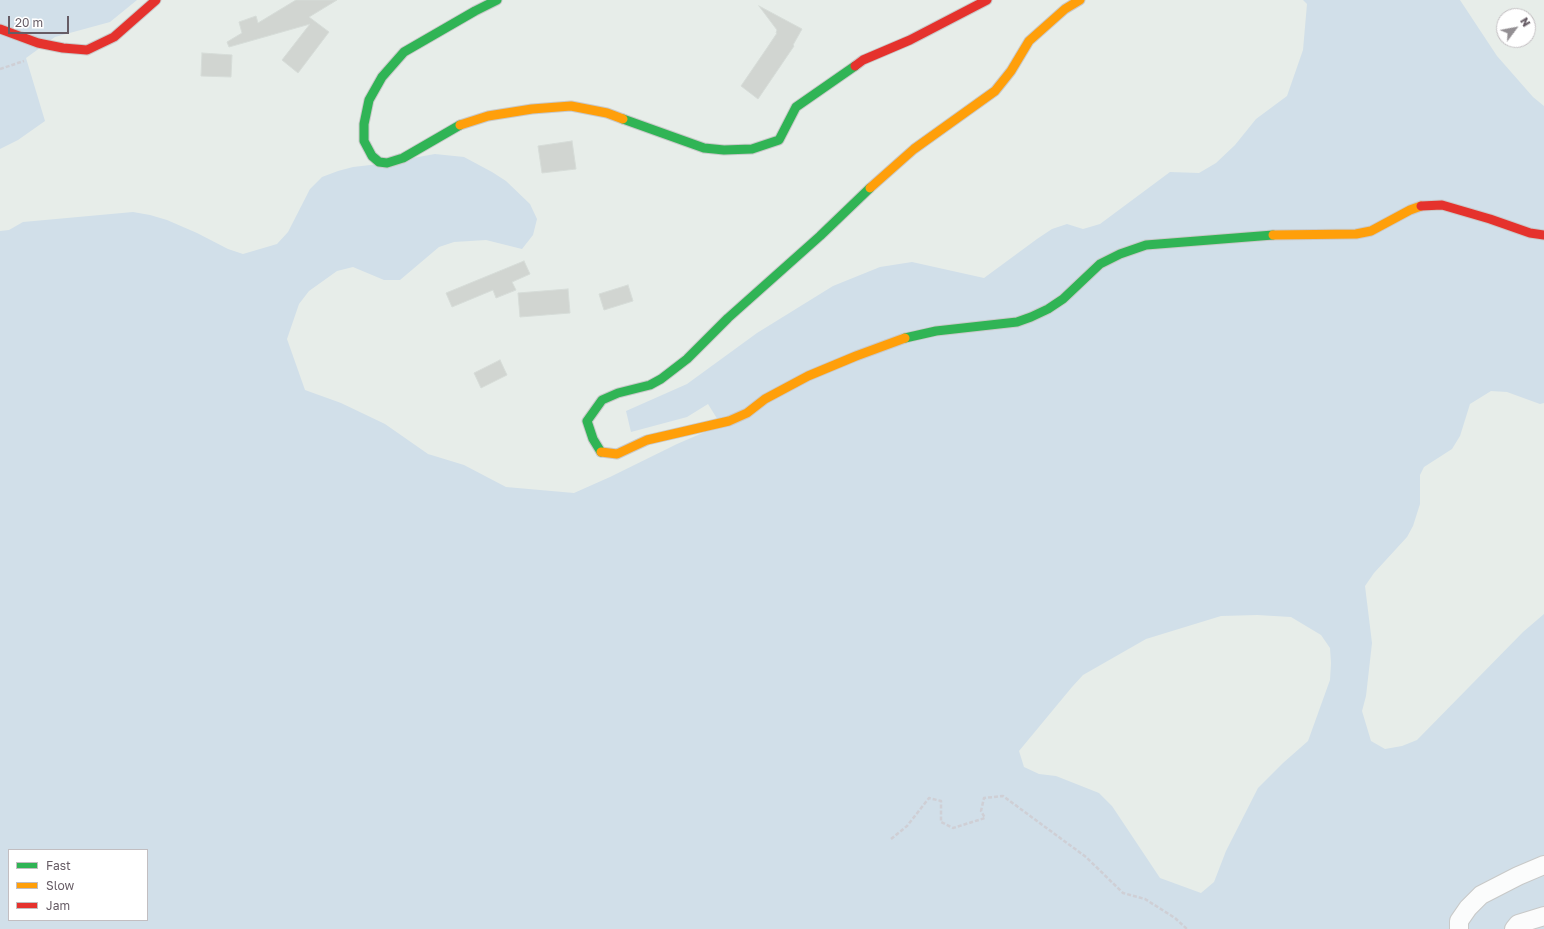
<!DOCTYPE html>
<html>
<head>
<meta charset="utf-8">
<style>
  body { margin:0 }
  #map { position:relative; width:1544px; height:929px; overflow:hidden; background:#e7ede9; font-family:"Golos Text",sans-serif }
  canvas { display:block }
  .legend { position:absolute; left:8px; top:849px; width:140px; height:72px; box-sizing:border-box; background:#fff; border:1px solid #c2bec1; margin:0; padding:5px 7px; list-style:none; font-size:12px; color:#665c65 }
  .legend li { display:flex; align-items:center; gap:8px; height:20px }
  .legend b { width:20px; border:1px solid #c2bec1 }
  .north { position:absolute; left:1496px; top:8px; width:40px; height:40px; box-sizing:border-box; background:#fff; border:1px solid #c2bec1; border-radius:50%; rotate:58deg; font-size:11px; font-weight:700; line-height:16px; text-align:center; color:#665c65 }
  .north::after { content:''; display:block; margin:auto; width:14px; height:18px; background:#938f93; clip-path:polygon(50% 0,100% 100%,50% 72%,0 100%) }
  .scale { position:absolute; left:8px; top:16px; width:61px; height:18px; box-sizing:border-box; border:2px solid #665c65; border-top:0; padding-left:5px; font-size:12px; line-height:14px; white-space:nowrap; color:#665c65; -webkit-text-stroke:3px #fff; paint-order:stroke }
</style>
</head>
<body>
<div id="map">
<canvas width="1544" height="929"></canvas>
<ul class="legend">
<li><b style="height:5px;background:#30b455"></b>Fast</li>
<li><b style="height:5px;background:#ff9f0a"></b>Slow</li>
<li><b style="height:5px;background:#e5322d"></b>Jam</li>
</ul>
<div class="north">N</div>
<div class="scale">20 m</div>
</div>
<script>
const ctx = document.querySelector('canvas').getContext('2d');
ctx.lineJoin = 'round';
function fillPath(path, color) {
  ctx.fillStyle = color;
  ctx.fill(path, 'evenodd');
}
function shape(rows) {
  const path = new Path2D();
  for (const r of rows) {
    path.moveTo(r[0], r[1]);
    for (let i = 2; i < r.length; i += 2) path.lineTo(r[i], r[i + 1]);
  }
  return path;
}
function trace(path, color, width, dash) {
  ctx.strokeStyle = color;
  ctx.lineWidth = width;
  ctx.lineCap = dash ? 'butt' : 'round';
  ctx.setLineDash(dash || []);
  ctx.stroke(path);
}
fillPath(shape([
  [0,0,137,0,110,22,55,37,26,58,45,121,18,140,0,149],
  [1303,0,1460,0,1497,56,1533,97,1544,106,1544,403,1540,404,1507,392,1491,391,1470,404,1460,436,1452,449,1424,467,1420,475,1420,504,1413,526,1407,537,1374,573,1365,586,1372,643,1366,696,1362,711,1371,741,1385,749,1402,746,1417,740,1523,632,1544,614,1544,929,0,929,0,231,9,230,23,222,133,212,150,215,167,220,197,233,228,249,243,254,277,244,288,232,310,189,322,177,338,171,353,167,379,164,435,154,464,157,492,172,506,181,530,204,537,219,533,235,522,249,486,240,454,242,439,247,400,280,384,280,353,267,337,271,309,291,299,304,287,339,305,390,341,403,385,424,428,454,464,465,506,487,574,493,610,477,677,444,721,425,708,404,687,417,631,432,626,411,687,384,757,333,833,286,880,267,912,262,984,278,1037,239,1052,229,1067,224,1083,229,1100,224,1170,172,1199,173,1216,163,1235,145,1256,119,1287,96,1303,50,1307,4],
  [1257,615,1291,617,1321,635,1330,648,1331,663,1330,680,1308,741,1283,763,1258,788,1226,851,1214,882,1201,893,1160,878,1112,806,1099,793,1056,776,1039,774,1024,767,1019,751,1072,687,1083,675,1146,639,1221,616],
  [9,850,147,850,147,920,9,920]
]), '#d1dfe9');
const building = shape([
  [296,0,337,0,309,17,329,32,298,73,282,60,310,24,229,47,227,42,242,33,239,22,256,16,258,23,296,0],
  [759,6,802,29,793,45,794,46,758,99,741,86,767,48,777,33,776,33,777,30,759,6],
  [202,53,232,55,231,77,201,76,202,53],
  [572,141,576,169,542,173,538,146,572,141],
  [524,261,530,274,512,282,516,290,496,298,493,290,452,307,446,293,524,261],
  [628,285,633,301,604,310,599,294,628,285],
  [568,289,570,313,520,317,518,293,568,289],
  [500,360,507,375,481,388,474,373,500,360]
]);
fillPath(building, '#d1d5d1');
trace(building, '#d6dcd8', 1);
const street = shape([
  [1459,929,1459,921,1468,908,1481,895,1518,876,1544,865],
  [1514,929,1518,924,1544,916]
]);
const fast = shape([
  [623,119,704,148,724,150,752,149,779,140,796,107,855,66],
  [460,125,403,158,387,163,379,162,372,156,364,141,364,124,369,100,382,77,404,52,475,11,497,0],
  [905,338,936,331,1017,322,1031,317,1048,309,1063,299,1100,264,1120,254,1146,245,1273,235],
  [601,452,593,439,587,421,602,400,618,393,650,385,661,379,687,359,728,318,820,236,870,188]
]);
const slow = shape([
  [460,125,488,116,532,109,571,106,607,113,623,119],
  [870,188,914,149,995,91,1011,71,1029,41,1065,9,1080,0],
  [1273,235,1356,234,1371,231,1410,210,1421,206],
  [601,452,617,454,647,440,729,421,747,413,765,399,808,376,856,356,905,338]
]);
const jam = shape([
  [0,29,38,43,63,48,87,50,114,37,156,0],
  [855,66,863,60,910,40,987,0],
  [1421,206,1442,205,1490,219,1530,233,1544,235]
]);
trace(street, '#c8c9c8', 20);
trace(fast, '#c9c9c9', 11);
trace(slow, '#c9c9c9', 11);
trace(jam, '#c9c9c9', 11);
trace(shape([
  [0,69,24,61],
  [891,839,907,826,929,798,941,801,941,822,953,828,985,818,981,811,984,798,1003,796,1086,857,1123,893,1145,899,1175,918,1187,929]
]), '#cfcfd5', 2.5, [4, 2]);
trace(street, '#fbfcfc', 18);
trace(fast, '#30b455', 9);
trace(slow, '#ff9f0a', 9);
trace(jam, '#e5322d', 9);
</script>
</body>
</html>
